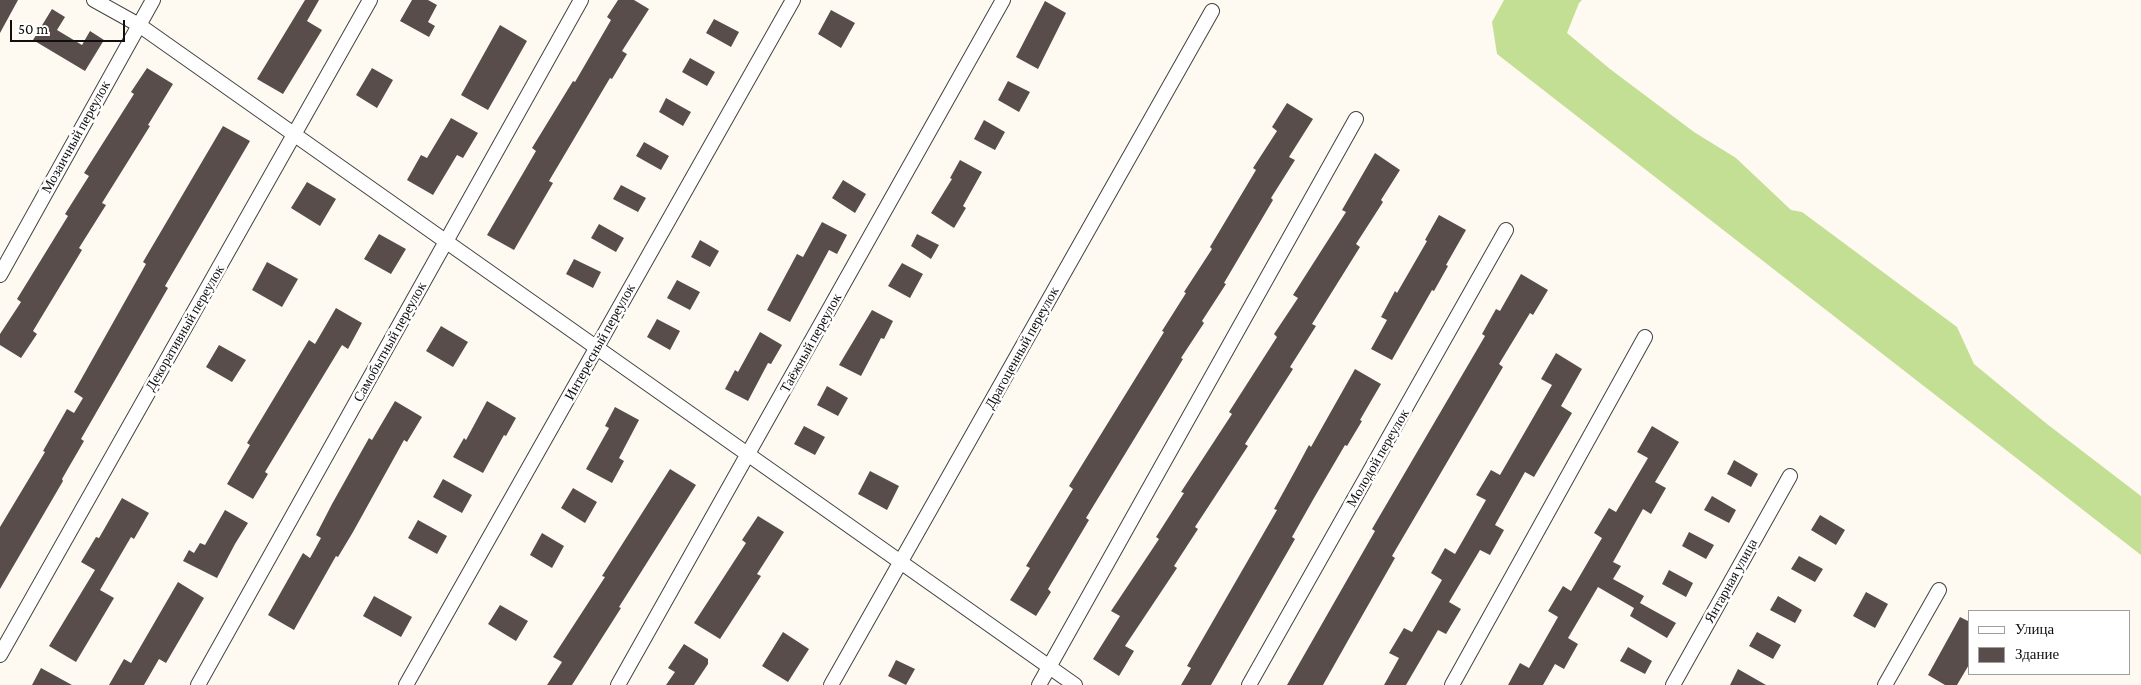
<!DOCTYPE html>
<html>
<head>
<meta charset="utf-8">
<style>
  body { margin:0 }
  #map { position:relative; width:2141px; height:685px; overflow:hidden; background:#fffaf1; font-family:"Crimson Pro",serif }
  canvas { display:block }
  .legend { position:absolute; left:1968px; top:610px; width:162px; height:65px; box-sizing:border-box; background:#fff; border:1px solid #9f9f9f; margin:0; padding:6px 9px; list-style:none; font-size:15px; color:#0f0f0f }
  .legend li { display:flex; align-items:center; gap:10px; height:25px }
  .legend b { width:25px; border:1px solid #9f9f9f }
  .scale { position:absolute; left:10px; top:20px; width:115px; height:22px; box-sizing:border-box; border:2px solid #0f0f0f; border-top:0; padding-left:6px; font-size:15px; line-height:18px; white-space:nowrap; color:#0f0f0f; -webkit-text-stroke:4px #fff; paint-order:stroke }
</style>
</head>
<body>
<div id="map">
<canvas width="2141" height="685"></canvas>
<ul class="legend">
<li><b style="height:6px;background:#fff"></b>Улица</li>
<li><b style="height:14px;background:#584d4a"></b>Здание</li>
</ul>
<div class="scale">50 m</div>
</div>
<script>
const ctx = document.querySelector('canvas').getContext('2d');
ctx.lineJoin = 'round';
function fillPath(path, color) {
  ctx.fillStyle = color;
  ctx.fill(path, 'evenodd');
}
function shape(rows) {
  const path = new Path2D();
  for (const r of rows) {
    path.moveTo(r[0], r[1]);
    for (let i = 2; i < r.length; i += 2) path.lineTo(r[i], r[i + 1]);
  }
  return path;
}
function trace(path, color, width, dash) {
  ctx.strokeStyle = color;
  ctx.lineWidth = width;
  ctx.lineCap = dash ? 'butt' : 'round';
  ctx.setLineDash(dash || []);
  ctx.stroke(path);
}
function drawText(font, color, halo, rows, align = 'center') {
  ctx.font = font + ' "Crimson Pro",serif';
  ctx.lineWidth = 5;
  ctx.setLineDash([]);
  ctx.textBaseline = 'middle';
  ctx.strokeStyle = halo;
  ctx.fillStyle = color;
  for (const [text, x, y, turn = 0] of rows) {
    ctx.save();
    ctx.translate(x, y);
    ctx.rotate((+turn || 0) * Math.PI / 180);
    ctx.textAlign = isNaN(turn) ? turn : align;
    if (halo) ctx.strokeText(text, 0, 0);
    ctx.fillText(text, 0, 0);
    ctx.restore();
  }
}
fillPath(shape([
  [1504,0,1582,0,1579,3,1567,33,1610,69,1694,132,1736,158,1791,210,1802,212,1957,327,1974,364,2047,424,2141,496,2141,555,1497,54,1492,22]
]), '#c3df94');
fillPath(shape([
  [0,0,18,0,0,33],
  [305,0,319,0,307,21,322,30,283,94,257,79],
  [412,0,428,0,437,5,428,22,435,26,429,37,400,21],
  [618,0,634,0,649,9,622,51,627,54,612,79,610,78,549,181,553,183,514,250,487,235,536,151,532,148,573,81,575,82,611,20,607,17],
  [1045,1,1066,13,1038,69,1016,57],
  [52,9,65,17,57,30,82,45,90,31,104,40,85,71,33,40],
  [831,10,855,23,841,48,818,34],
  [714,19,739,32,731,47,706,33],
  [500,25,527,41,488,110,461,95],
  [690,58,715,72,707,86,682,72],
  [147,68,173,84,148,125,150,126,102,203,106,205,79,248,82,250,33,331,37,334,21,358,0,345,0,334,21,302,17,299,68,216,65,214,89,176,84,173,134,94,131,92],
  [372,68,393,80,377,108,356,95],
  [1008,81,1030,92,1019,112,998,100],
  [666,98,691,112,683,126,659,112],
  [1287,103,1313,119,1289,157,1295,160,1271,198,1273,200,1224,283,1226,284,1202,321,1204,323,1181,358,1183,359,1086,518,1089,520,1048,589,1051,592,1036,616,1010,600,1030,568,1026,566,1073,489,1069,486,1164,332,1162,331,1186,293,1184,292,1212,249,1210,247,1256,170,1253,168,1277,131,1272,127],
  [451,118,478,133,463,158,457,155,433,195,407,180,421,155,427,158],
  [984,120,1005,132,995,150,974,139],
  [223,126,250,141,165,286,168,288,81,439,84,441,62,479,63,481,0,589,0,527,45,452,43,451,67,409,74,413,83,398,74,392,146,264,143,262],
  [644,142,669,156,661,170,636,156],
  [1375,153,1400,170,1381,200,1383,202,1356,244,1360,247,1312,324,1316,326,1290,367,1293,369,1245,444,1248,446,1195,527,1198,529,1174,566,1177,568,1125,646,1134,651,1119,676,1093,659,1120,616,1111,611,1159,539,1156,537,1184,493,1181,492,1232,414,1229,412,1277,337,1274,334,1298,298,1293,295,1346,212,1342,210],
  [960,160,982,172,963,206,966,208,954,228,931,213,952,179,950,178],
  [843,180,866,194,855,213,832,198],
  [307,182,336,199,320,226,291,208],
  [621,185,646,198,638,212,613,199],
  [1439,215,1466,230,1446,265,1448,266,1434,291,1432,290,1392,360,1371,349,1387,320,1381,317,1395,291,1397,293,1427,241,1425,240],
  [822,222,847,235,837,254,829,250,790,322,767,310,797,254,803,257],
  [599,224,624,238,616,252,591,238],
  [379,234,406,249,391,274,364,259],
  [917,234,939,245,931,259,911,246],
  [700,240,719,251,710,267,691,257],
  [574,259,601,272,593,288,566,274],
  [267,262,298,279,282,307,252,290],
  [902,263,923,274,910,298,888,286],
  [1521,274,1548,290,1533,315,1530,313,1499,364,1503,367,1392,556,1395,558,1350,637,1323,685,1287,685,1375,531,1372,529,1485,336,1482,334,1496,309,1500,311],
  [677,280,700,292,690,310,667,298],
  [336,308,362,323,348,349,342,345,265,472,268,474,253,499,227,484,250,445,247,443,309,340,315,344],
  [872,310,893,321,884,339,881,338,861,376,839,365],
  [657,319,680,331,670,350,647,337],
  [441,326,468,342,453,367,426,351],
  [760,332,782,345,771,364,768,363,748,401,725,389,735,370,738,372],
  [219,345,246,360,232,382,206,367],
  [1556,353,1582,369,1561,406,1572,413,1534,477,1525,472,1495,525,1504,530,1490,555,1480,550,1449,602,1461,609,1446,634,1438,630,1406,685,1384,685,1399,658,1389,653,1404,628,1412,632,1442,580,1431,573,1445,548,1455,554,1486,500,1476,495,1491,470,1500,475,1552,385,1541,379],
  [1355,369,1381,384,1360,420,1362,421,1347,446,1345,445,1314,498,1292,537,1295,539,1211,685,1181,685,1191,668,1187,666,1277,510,1274,509,1295,471,1309,445,1311,447],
  [827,386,848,398,838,416,817,405],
  [395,401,422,417,407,442,404,440,353,532,338,557,336,556,294,630,268,615,303,553,310,558,321,538,316,535,332,504,369,438,372,440],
  [487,401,516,418,506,436,504,435,483,473,453,457,464,438,466,440],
  [615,407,639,420,619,458,624,461,612,483,586,469,609,428,605,426],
  [804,426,825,437,815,455,794,444],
  [1652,426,1679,442,1655,482,1666,488,1651,514,1643,509,1613,562,1621,566,1613,579,1644,596,1640,603,1676,623,1667,638,1630,616,1634,608,1598,587,1568,638,1578,644,1564,669,1555,664,1543,685,1508,685,1520,663,1529,668,1558,617,1548,611,1563,586,1571,591,1602,538,1594,533,1609,508,1616,512,1648,458,1637,452],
  [1734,460,1758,474,1751,487,1727,474],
  [670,469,696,485,619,607,621,608,572,685,547,685,562,662,553,657,605,577,602,576],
  [870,471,899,486,887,510,858,494],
  [443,479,472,495,462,513,433,497],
  [573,488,597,502,585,523,561,508],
  [1712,496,1736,510,1729,523,1704,510],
  [122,498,149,513,134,539,131,537,100,590,114,598,76,662,49,646,95,570,81,562,96,537,99,538],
  [225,510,248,523,235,544,217,578,183,561,189,550,194,553,200,543,205,545],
  [1820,515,1845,530,1836,545,1811,530],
  [758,516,784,532,757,574,761,576,720,639,694,623,746,543,742,540],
  [418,520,447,536,437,554,408,538],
  [1689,532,1714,545,1706,559,1682,546],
  [542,533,564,546,552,568,530,555],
  [1799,556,1823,569,1815,582,1791,569],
  [1669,570,1693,583,1686,597,1662,584],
  [178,582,204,598,166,663,159,659,144,685,109,685,124,659,131,663],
  [1866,592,1888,604,1875,628,1853,616],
  [374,596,412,617,401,637,363,616],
  [1778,596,1802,610,1795,623,1770,610],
  [500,605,528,621,516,641,488,624],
  [1960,617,1970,622,1970,663,1957,685,1945,685,1928,675],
  [783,632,809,649,788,682,762,666],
  [1757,632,1781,645,1773,659,1749,646],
  [684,644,708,659,708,664,694,685,666,685,675,672,668,668],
  [1628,647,1652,661,1645,674,1620,661],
  [896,660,915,669,906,685,888,676],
  [41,668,72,685,32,685],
  [1738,669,1766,685,1730,685]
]), '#584d4a');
const street = shape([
  [94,0,139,25,1075,685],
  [0,275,153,0],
  [0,655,370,0],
  [198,685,581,0],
  [406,685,793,0],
  [618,685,1003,0],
  [831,685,1212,11],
  [1039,685,1356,119],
  [1249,685,1506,230],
  [1452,685,1645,337],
  [1673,685,1790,476],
  [1885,685,1939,590]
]);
trace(street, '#424242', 16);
trace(street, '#fff', 14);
drawText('14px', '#0f0f0f', '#fff', [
  ["Мозаичный переулок",76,137,-61],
  ["Декоративный переулок",185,328,-60],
  ["Самобытный переулок",390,342,-61],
  ["Интересный переулок",600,342,-61],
  ["Таёжный переулок",811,343,-61],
  ["Драгоценный переулок",1022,348,-61],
  ["Молодой переулок",1378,458,-60],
  ["Янтарная улица",1731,581,-61]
]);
</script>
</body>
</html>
